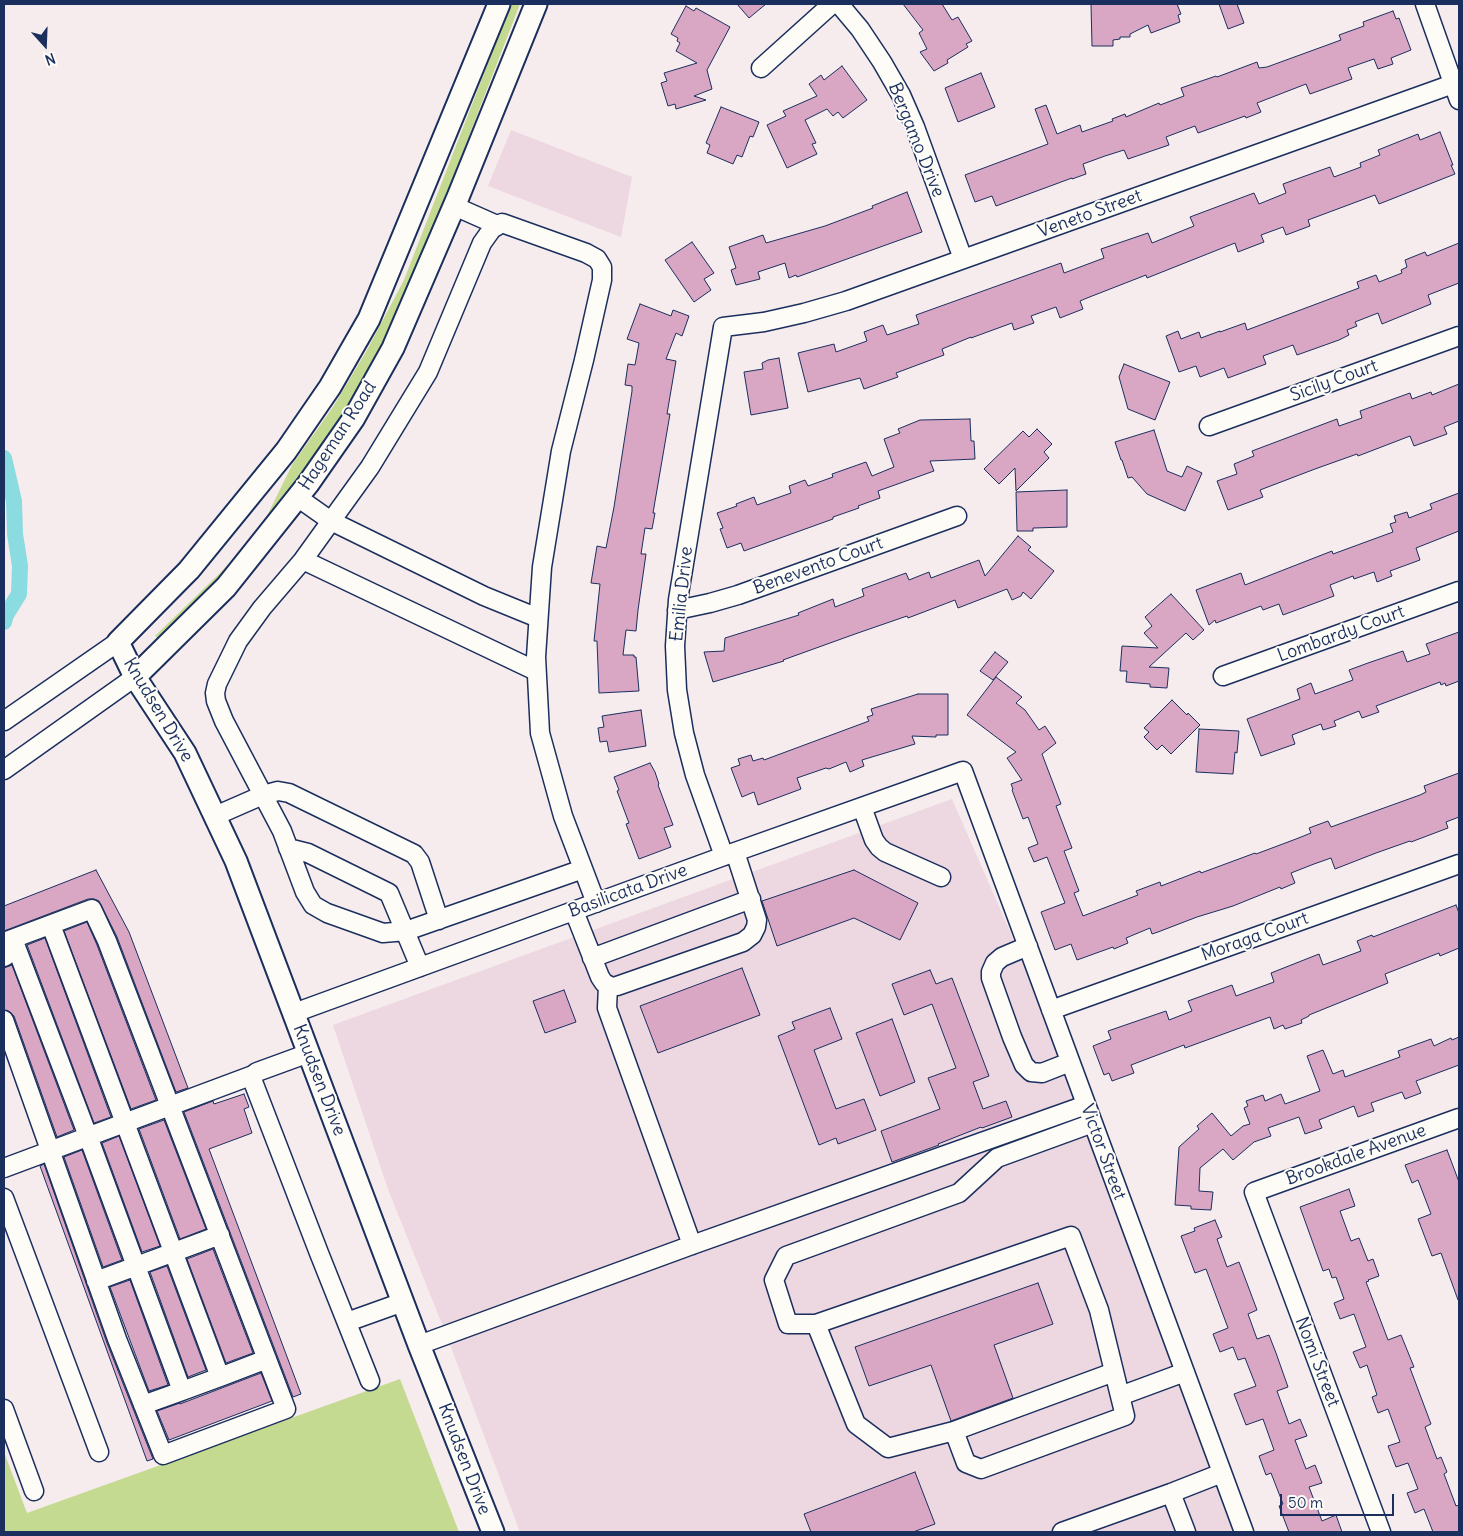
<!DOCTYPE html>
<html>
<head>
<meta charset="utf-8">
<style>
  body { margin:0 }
  #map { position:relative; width:1463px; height:1536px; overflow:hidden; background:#f6ebed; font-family:Delius,sans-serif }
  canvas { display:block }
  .frame { position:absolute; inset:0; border:5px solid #1b2f5e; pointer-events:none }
  .north { position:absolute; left:20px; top:20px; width:50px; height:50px; -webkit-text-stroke:4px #fdfcf7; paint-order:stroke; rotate:160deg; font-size:14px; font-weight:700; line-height:20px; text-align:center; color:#1b2f5e }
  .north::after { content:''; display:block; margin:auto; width:18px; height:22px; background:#1b2f5e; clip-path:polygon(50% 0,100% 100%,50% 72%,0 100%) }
  .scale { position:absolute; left:1280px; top:1494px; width:114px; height:22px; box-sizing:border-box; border:2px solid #1b2f5e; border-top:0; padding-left:6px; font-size:15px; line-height:18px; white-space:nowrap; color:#1b2f5e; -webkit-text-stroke:4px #fdfcf7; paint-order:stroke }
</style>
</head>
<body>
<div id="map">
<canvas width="1463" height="1536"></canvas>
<div class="frame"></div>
<div class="north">N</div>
<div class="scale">50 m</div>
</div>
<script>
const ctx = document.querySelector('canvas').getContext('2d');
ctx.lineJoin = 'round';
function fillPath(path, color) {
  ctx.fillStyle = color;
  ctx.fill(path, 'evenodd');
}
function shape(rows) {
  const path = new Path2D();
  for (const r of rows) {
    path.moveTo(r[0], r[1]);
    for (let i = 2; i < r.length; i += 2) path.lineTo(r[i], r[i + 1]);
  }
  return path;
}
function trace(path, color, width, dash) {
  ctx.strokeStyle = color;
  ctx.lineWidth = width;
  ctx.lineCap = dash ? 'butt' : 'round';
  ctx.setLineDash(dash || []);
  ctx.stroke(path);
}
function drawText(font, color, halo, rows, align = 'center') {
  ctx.font = font + ' Delius,sans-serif';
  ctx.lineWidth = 4;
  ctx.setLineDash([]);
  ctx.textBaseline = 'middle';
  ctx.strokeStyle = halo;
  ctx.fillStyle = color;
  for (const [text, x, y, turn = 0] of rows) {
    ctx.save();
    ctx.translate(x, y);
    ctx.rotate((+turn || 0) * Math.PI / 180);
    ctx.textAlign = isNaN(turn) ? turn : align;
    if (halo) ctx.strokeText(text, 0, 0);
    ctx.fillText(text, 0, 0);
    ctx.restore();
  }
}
fillPath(shape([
  [511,130,632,177,621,237,488,186],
  [952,799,1088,1110,1235,1532,520,1532,448,1339,388,1189,333,1025]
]), '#edd7e1');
fillPath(shape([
  [511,4,520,4,419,265,403,302,375,358,336,427,295,487,226,571,186,611,158,638,155,636,222,571,252,538,263,524,292,465,333,407,367,350,404,280],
  [400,1379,459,1532,4,1532,4,1452,27,1513]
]), '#c4da90');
trace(shape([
  [4,458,14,501,15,534,20,566,19,594,6,615,4,622]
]), '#8bdce1', 16);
const building = shape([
  [737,4,766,4,749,18,737,4],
  [903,4,942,4,952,20,958,17,972,41,966,44,968,47,947,60,948,63,934,71,920,52,927,49,919,33,923,30,903,4],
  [1091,4,1177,4,1181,14,1178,15,1180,22,1151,33,1148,25,1130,34,1130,37,1120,37,1120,39,1113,40,1113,46,1092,46,1091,4],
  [1219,4,1237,4,1244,23,1228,29,1219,4],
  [686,6,694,11,696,8,730,27,707,70,712,89,694,96,706,100,676,109,675,104,668,106,661,83,667,81,664,73,697,63,676,51,680,43,677,41,678,38,671,34,686,6],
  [1393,11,1396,19,1399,18,1411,50,1391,58,1393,64,1378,69,1374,59,1348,68,1352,79,1310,94,1306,84,1257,103,1261,112,1246,118,1245,116,1198,133,1195,126,1166,137,1169,145,1128,159,1124,150,1105,156,1083,164,1086,174,1072,179,1072,178,996,206,992,196,975,202,965,175,1048,144,1035,109,1046,105,1057,134,1080,125,1082,132,1113,121,1112,119,1125,114,1126,117,1159,103,1160,105,1184,96,1181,88,1216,76,1217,77,1257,62,1259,68,1267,67,1341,40,1339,35,1364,26,1363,22,1393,11],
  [842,66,867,100,843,118,838,112,833,116,827,109,805,120,816,143,812,144,817,154,787,168,767,125,786,116,783,111,817,96,809,84,821,75,824,80,842,66],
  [981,73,995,107,958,122,945,88,981,73],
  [721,107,759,122,753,137,750,136,742,157,737,155,733,164,707,153,710,145,706,143,721,107],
  [1440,132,1453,165,1451,165,1455,174,1379,204,1375,195,1308,220,1310,226,1286,235,1283,227,1261,235,1264,242,1238,252,1235,243,1147,278,1146,275,1087,298,1080,301,1083,309,1060,318,1056,307,1031,316,1034,323,1014,330,1012,323,971,338,971,337,942,349,944,355,896,373,898,377,864,389,860,378,808,392,798,353,834,344,836,352,867,341,864,332,883,325,887,335,919,324,916,315,1061,263,1064,273,1104,258,1101,249,1148,233,1152,243,1194,226,1190,217,1254,193,1259,204,1286,193,1283,184,1330,167,1334,177,1361,167,1360,163,1380,155,1378,150,1418,134,1420,140,1440,132],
  [907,192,922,232,797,277,796,275,789,278,785,263,758,272,760,279,736,285,731,270,736,268,729,247,763,235,766,243,825,226,873,208,872,206,907,192],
  [692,242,714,273,704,279,711,290,694,302,665,260,692,242],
  [1459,243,1459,283,1428,295,1431,304,1382,324,1378,313,1355,322,1357,326,1347,330,1349,335,1339,340,1297,355,1293,345,1263,356,1266,364,1228,378,1224,368,1200,377,1196,366,1179,372,1166,336,1178,331,1181,339,1199,332,1201,338,1220,331,1220,332,1245,323,1247,330,1359,288,1357,282,1376,275,1379,282,1402,273,1401,270,1407,267,1405,260,1425,252,1427,256,1459,243],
  [640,304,671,316,673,310,689,316,682,336,676,333,666,359,676,361,667,414,670,414,653,513,655,513,652,529,645,528,641,554,646,554,638,610,636,631,626,630,623,655,634,655,634,657,636,657,639,691,599,693,597,641,594,641,600,584,591,583,597,546,606,548,614,507,632,391,632,386,625,385,628,364,635,365,639,343,627,339,640,304],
  [779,358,788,408,751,415,744,372,763,369,762,363,768,360,779,358],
  [1124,364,1170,382,1155,420,1128,409,1119,377,1124,364],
  [1459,384,1459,421,1444,427,1447,434,1414,446,1410,436,1358,456,1357,454,1315,469,1260,490,1263,497,1228,510,1217,481,1237,474,1234,464,1254,456,1252,451,1337,419,1339,426,1362,418,1360,411,1410,393,1412,399,1431,392,1432,395,1459,384],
  [970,419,971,441,974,441,975,459,930,461,934,471,878,491,880,498,858,506,859,508,833,517,833,519,744,551,741,543,727,548,720,529,723,528,717,513,737,506,736,504,754,497,757,505,791,493,789,486,805,480,808,486,833,477,832,474,866,462,872,476,894,467,884,439,900,433,898,429,920,420,970,419],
  [1037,429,1052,444,1044,452,1049,458,1016,491,1015,468,999,484,984,469,1023,431,1029,437,1037,429],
  [1154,430,1167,471,1182,477,1187,466,1202,473,1185,511,1147,494,1132,477,1128,478,1122,460,1121,460,1115,442,1154,430],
  [1067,490,1067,527,1033,528,1033,531,1017,531,1016,492,1067,490],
  [1459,493,1459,531,1416,548,1420,560,1390,571,1392,576,1377,582,1374,572,1354,579,1353,576,1330,585,1334,596,1283,615,1279,604,1263,610,1261,606,1216,623,1215,620,1209,625,1196,590,1241,573,1245,585,1332,551,1333,554,1393,532,1390,524,1396,522,1394,516,1407,512,1409,518,1432,509,1430,504,1459,493],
  [1018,536,1031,547,1028,550,1054,571,1031,599,1023,592,1021,596,1012,600,1007,589,958,608,955,600,908,618,907,616,855,634,783,660,784,661,713,682,704,652,724,651,725,638,799,615,798,613,833,599,835,607,864,596,862,589,906,573,909,580,929,572,931,578,979,560,985,576,1018,536],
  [1171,594,1204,630,1193,640,1186,633,1149,667,1169,668,1167,688,1150,687,1150,684,1126,682,1127,671,1120,671,1122,646,1158,648,1144,633,1152,626,1145,617,1171,594],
  [1459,632,1459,681,1446,686,1445,683,1441,685,1440,682,1376,706,1379,712,1362,718,1359,711,1334,721,1336,726,1323,730,1321,724,1292,735,1295,744,1261,756,1247,719,1300,699,1297,689,1311,683,1315,694,1353,680,1349,670,1368,663,1403,651,1407,662,1430,654,1426,644,1459,632],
  [995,652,1008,662,993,680,980,671,995,652],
  [996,677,1022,697,1016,703,1025,710,1039,730,1045,726,1056,743,1042,754,1061,804,1056,806,1072,848,1064,851,1079,891,1074,893,1083,916,1138,895,1136,891,1160,882,1161,886,1200,871,1201,873,1255,853,1256,854,1296,839,1311,833,1309,828,1328,821,1331,827,1420,795,1426,792,1424,786,1459,773,1459,817,1446,822,1448,828,1411,842,1410,841,1376,853,1335,869,1331,858,1314,864,1291,873,1295,883,1281,889,1280,887,1233,906,1197,917,1158,932,1152,934,1150,928,1126,938,1128,943,1114,949,1113,947,1077,960,1071,944,1055,950,1041,912,1065,903,1047,857,1034,862,1028,848,1038,844,1028,817,1023,819,1012,790,1013,789,1011,784,1022,780,1007,758,1016,752,967,715,996,677],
  [918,694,948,694,948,735,936,735,936,737,912,736,915,744,862,760,864,766,850,772,846,762,829,769,826,768,797,778,801,789,758,805,754,792,742,797,731,768,740,765,738,759,751,755,753,761,763,758,764,760,869,721,867,717,873,715,871,709,918,694],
  [1172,700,1187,715,1188,713,1200,725,1171,754,1162,745,1157,750,1144,737,1149,732,1144,728,1172,700],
  [641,710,646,746,609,752,607,741,600,742,598,728,604,727,602,716,641,710],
  [1199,729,1239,731,1237,753,1235,752,1233,774,1196,772,1199,729],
  [650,763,655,772,659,784,658,785,673,825,664,828,671,847,639,859,626,824,629,823,617,791,619,790,614,777,650,763],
  [96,870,129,932,188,1088,176,1092,117,937,99,901,94,899,88,899,4,931,4,906,96,870],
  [854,870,918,903,900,940,854,918,777,946,762,901,854,870],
  [1456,905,1459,913,1459,948,1440,956,1439,953,1385,974,1388,983,1309,1015,1309,1016,1301,1020,1302,1023,1285,1029,1283,1025,1274,1029,1270,1017,1185,1048,1184,1045,1131,1065,1134,1073,1112,1081,1109,1073,1104,1075,1093,1046,1111,1039,1108,1031,1166,1011,1169,1020,1192,1011,1188,1001,1232,985,1236,996,1274,982,1271,973,1319,954,1323,965,1361,951,1357,941,1372,935,1373,937,1456,905],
  [87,922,97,945,156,1100,131,1109,64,931,87,922],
  [45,938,111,1117,94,1123,27,945,45,938],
  [12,965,74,1130,57,1137,14,1016,10,1012,4,1010,4,968,12,965],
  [742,968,760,1015,658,1053,640,1006,742,968],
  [930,970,936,984,952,978,989,1076,973,1082,983,1109,1006,1101,1012,1117,982,1128,981,1127,938,1144,939,1145,892,1162,881,1131,940,1109,928,1078,956,1068,932,1004,904,1015,892,984,930,970],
  [564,990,576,1022,545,1033,533,1001,564,990],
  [830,1008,842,1039,814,1050,836,1109,864,1099,876,1130,838,1144,836,1138,819,1145,778,1036,795,1029,792,1022,830,1008],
  [892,1019,915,1082,880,1096,856,1033,892,1019],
  [1459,1037,1459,1065,1416,1081,1421,1093,1405,1099,1402,1092,1371,1103,1374,1111,1358,1117,1354,1106,1319,1120,1322,1128,1305,1134,1299,1117,1268,1128,1271,1136,1254,1142,1233,1160,1223,1149,1200,1168,1199,1191,1213,1192,1211,1210,1191,1209,1191,1206,1175,1205,1179,1147,1199,1129,1197,1126,1212,1113,1231,1136,1243,1126,1250,1124,1244,1108,1248,1106,1246,1101,1263,1095,1265,1101,1281,1094,1285,1104,1320,1091,1307,1056,1323,1050,1333,1074,1343,1070,1345,1077,1400,1057,1398,1051,1431,1039,1434,1046,1451,1038,1452,1040,1459,1037],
  [244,1094,249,1107,244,1109,252,1133,209,1149,301,1394,293,1397,184,1112,213,1101,214,1104,244,1094],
  [164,1120,206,1229,180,1239,139,1129,164,1120],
  [119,1136,160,1246,142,1252,102,1143,119,1136],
  [82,1150,122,1260,103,1267,64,1157,82,1150],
  [1447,1150,1459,1182,1459,1299,1458,1300,1441,1253,1432,1256,1418,1219,1431,1214,1418,1180,1412,1183,1405,1165,1447,1150],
  [44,1164,107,1343,153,1459,147,1461,40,1166,44,1164],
  [1349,1189,1355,1206,1340,1211,1351,1241,1359,1238,1368,1261,1373,1259,1379,1276,1368,1280,1369,1281,1366,1282,1388,1340,1401,1335,1414,1367,1410,1368,1431,1424,1425,1427,1437,1459,1441,1457,1447,1472,1444,1474,1456,1506,1459,1505,1459,1532,1433,1532,1424,1509,1415,1513,1407,1493,1418,1489,1408,1463,1396,1467,1388,1446,1400,1442,1388,1409,1378,1413,1372,1397,1377,1395,1367,1365,1360,1368,1353,1352,1366,1347,1354,1314,1340,1319,1334,1303,1344,1299,1336,1277,1332,1278,1329,1269,1323,1271,1300,1207,1349,1189],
  [1215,1220,1222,1237,1217,1239,1227,1267,1239,1262,1257,1310,1248,1314,1257,1339,1269,1335,1276,1353,1288,1387,1277,1391,1289,1424,1300,1419,1307,1436,1295,1440,1306,1469,1315,1465,1322,1483,1309,1487,1322,1521,1336,1515,1342,1532,1289,1532,1279,1506,1283,1504,1271,1473,1266,1475,1259,1456,1274,1450,1263,1419,1246,1425,1234,1394,1256,1386,1245,1358,1238,1360,1233,1347,1220,1352,1213,1334,1228,1328,1206,1269,1195,1273,1181,1236,1195,1231,1194,1228,1215,1220],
  [213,1249,253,1353,226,1363,187,1259,213,1249],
  [167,1266,206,1370,188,1377,150,1272,167,1266],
  [130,1280,168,1385,149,1391,110,1287,130,1280],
  [1038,1283,1053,1324,994,1345,1013,1398,951,1421,931,1365,869,1386,855,1347,1038,1283],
  [261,1373,272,1401,169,1440,157,1411,180,1403,180,1404,261,1373],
  [915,1472,935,1524,913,1532,811,1532,804,1514,915,1472]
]);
fillPath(building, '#d9a7c4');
trace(building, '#1b2f5e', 1);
const minor = shape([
  [839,4,860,29,882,62,901,95,915,127,963,259],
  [1425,4,1459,100],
  [761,68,832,4],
  [454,206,497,225],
  [1209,426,1459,336],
  [297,497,331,521,484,596,538,618],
  [303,560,536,671],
  [677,610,710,603,738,595,957,516],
  [1223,676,1459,591],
  [4,721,118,642],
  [4,770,135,677],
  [862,807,874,840,879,847,885,852,941,877],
  [215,816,263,795,278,791,289,793,414,854,420,862,439,920],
  [288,848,308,853,389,893,420,967],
  [724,856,695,775,684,733,677,690,675,646,678,600,723,327,764,322,804,313,846,301,1453,84],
  [583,869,406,931,383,933,327,913,313,905,305,892,282,831,224,721,216,701,215,693,217,684,238,641,262,608,303,560,370,467,428,372,482,243,492,229,502,223,586,253,597,259,602,267,602,280,584,360,561,451,542,567,536,657,540,733,563,816,596,903],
  [574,911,600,977,604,983,612,987,617,986,743,942,752,935,756,927,757,920,735,852],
  [13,939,88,1136,182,1391,220,1377,51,925],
  [4,942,92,909,107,941,286,1409,163,1455,117,1339,4,1020],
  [1028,946,1002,957,995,963,991,972,991,978,1012,1037,1024,1065,1031,1072,1042,1073,1070,1062],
  [4,949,6,956,4,957],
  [592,958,751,899],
  [608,986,607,1008,692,1245],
  [1051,1010,1459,864],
  [294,1013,735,852,963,771,1244,1532],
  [309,1053,257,1072,253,1075,252,1079,319,1253,370,1381],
  [4,1168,253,1075],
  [4,1198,99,1452],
  [96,1281,220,1235],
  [347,1322,403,1302],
  [816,1324,788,1324,774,1280,786,1256,959,1193,997,1158,1093,1123],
  [419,1345,692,1245,1086,1105],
  [1114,1372,954,1431,966,1463,981,1469,1125,1416,1120,1396],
  [220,1377,267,1359],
  [143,1405,182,1391],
  [4,1409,34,1491],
  [954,1431,888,1448,856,1424,816,1324,1071,1236,1099,1310,1120,1396,1185,1372],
  [1062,1532,1171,1493],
  [1186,1532,1171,1493,1222,1473],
  [1381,1532,1254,1192,1459,1118]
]);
const major = shape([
  [135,677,226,587,308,484,354,418,393,348,458,197,536,4],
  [493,1532,419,1345,236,861,185,753,135,677,118,642,189,570,286,451,330,387,369,319,499,4]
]);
trace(minor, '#1b2f5e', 21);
trace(major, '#1b2f5e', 25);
trace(minor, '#fdfcf7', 18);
trace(major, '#fdfcf7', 21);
drawText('18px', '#1b2f5e', '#fdfcf7', [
  ["Bergamo Drive",916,140,68],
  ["Veneto Street",1090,214,-20],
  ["Sicily Court",1334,381,-20],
  ["Hageman Road",338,436,-57],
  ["Benevento Court",818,566,-20],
  ["Emilia Drive",682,594,-84],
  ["Lombardy Court",1341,634,-20],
  ["Knudsen Drive",158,710,59],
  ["Basilicata Drive",628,891,-20],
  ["Moraga Court",1255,937,-20],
  ["Knudsen Drive",319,1080,69],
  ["Victor Street",1103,1152,70],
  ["Brookdale Avenue",1356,1155,-20],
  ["Nomi Street",1317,1362,69],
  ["Knudsen Drive",464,1459,69]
]);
</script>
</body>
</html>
